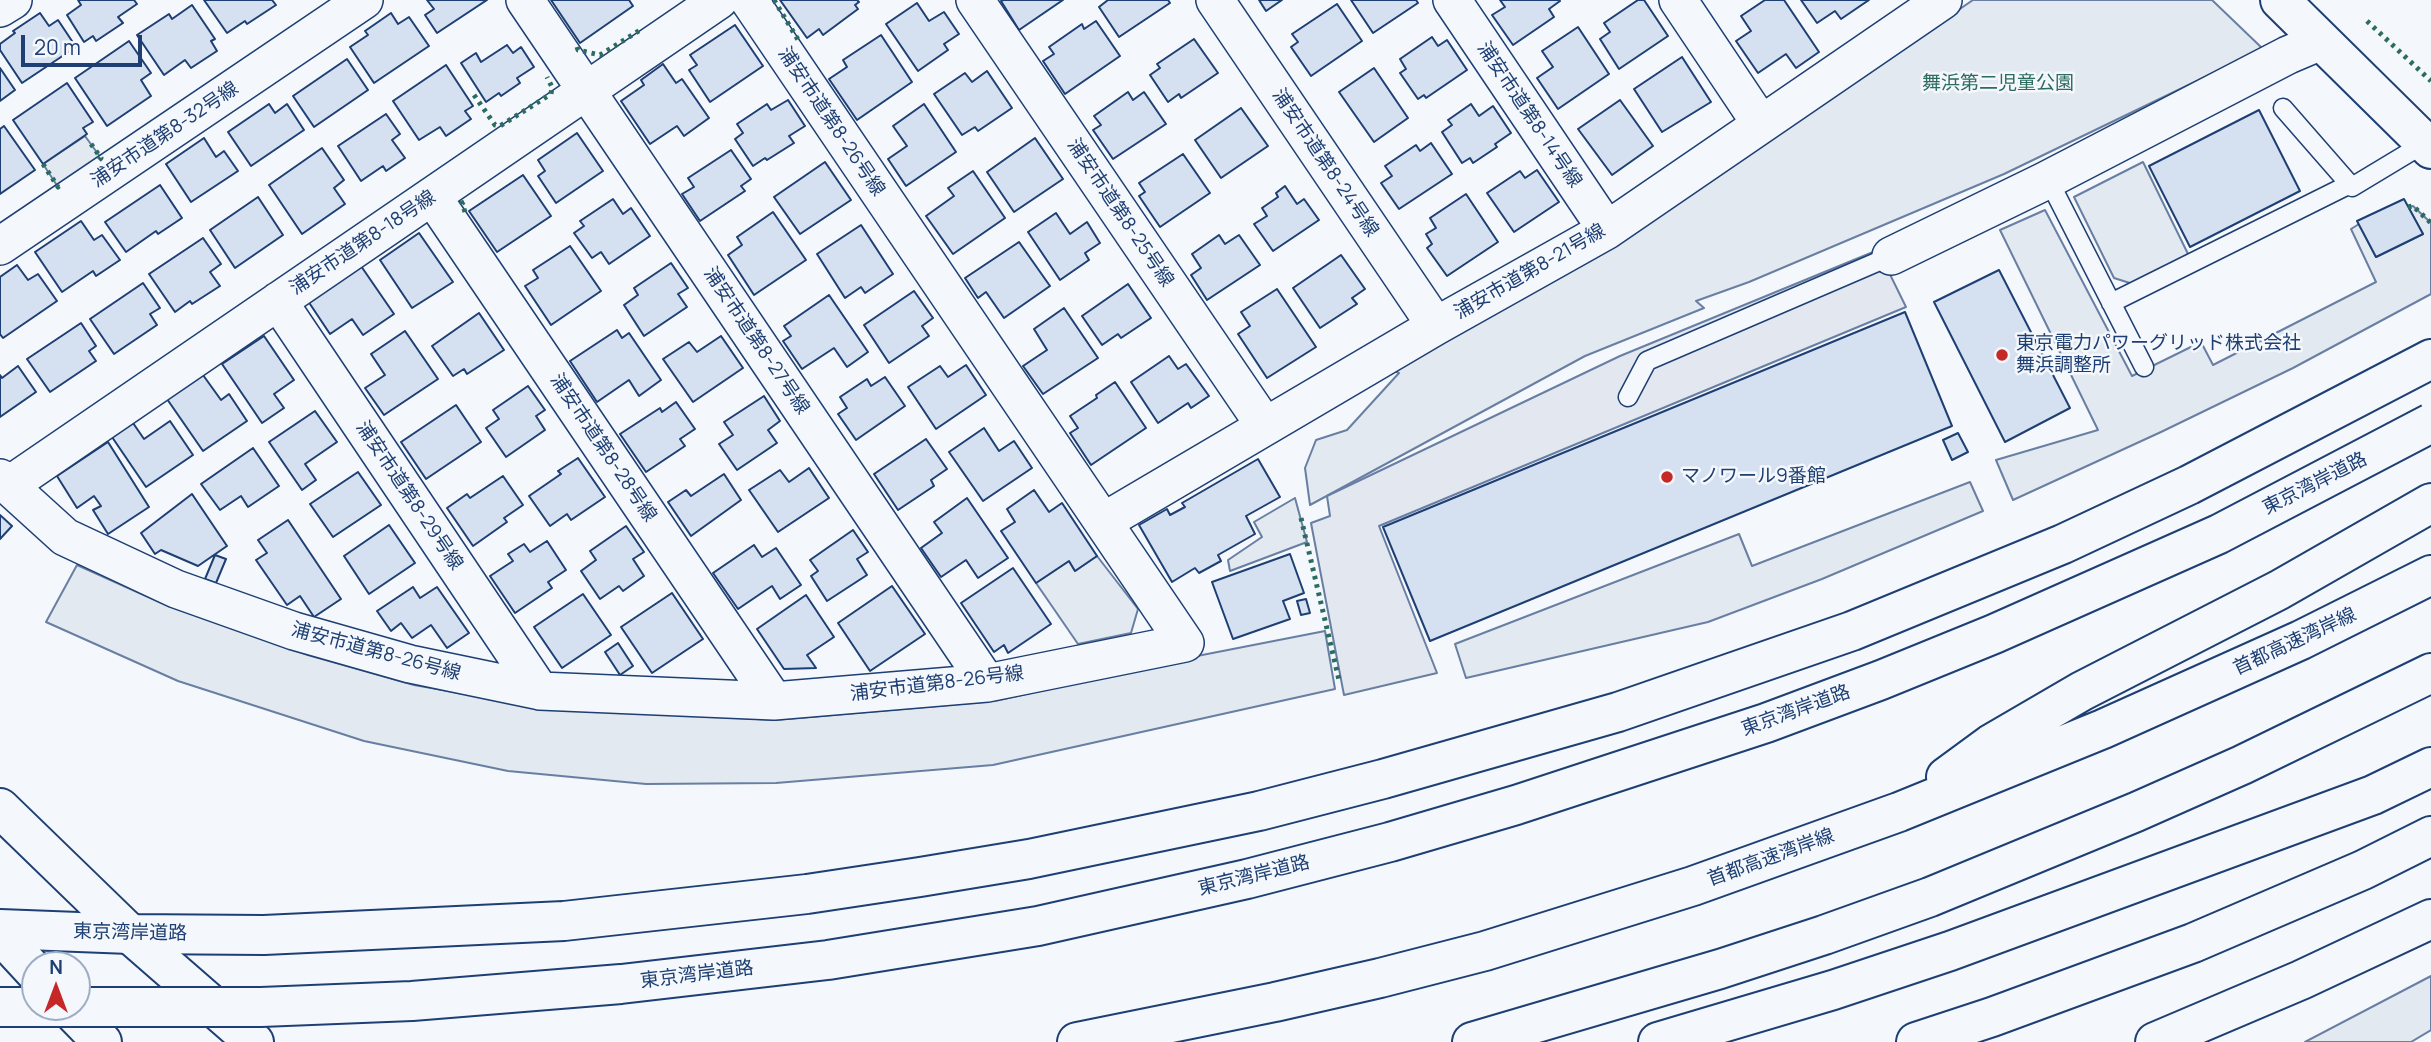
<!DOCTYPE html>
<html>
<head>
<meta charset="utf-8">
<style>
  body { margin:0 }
  #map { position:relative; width:2431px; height:1042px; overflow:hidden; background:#f4f7fb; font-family:Manrope,sans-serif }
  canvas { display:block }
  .north { position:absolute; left:21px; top:951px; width:70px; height:70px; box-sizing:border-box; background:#f4f7fb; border:2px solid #9eadc5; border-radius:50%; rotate:0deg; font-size:19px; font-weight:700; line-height:28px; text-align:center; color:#1d3f73 }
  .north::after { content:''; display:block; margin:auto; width:24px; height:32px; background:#c62828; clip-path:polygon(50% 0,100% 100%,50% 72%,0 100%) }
  .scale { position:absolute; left:21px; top:35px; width:121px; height:32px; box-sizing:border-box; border:4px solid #1d3f73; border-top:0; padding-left:9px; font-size:21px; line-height:24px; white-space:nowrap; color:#1d3f73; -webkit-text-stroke:5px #f4f7fb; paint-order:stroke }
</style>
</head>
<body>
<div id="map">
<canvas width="2431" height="1042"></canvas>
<div class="north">N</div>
<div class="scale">20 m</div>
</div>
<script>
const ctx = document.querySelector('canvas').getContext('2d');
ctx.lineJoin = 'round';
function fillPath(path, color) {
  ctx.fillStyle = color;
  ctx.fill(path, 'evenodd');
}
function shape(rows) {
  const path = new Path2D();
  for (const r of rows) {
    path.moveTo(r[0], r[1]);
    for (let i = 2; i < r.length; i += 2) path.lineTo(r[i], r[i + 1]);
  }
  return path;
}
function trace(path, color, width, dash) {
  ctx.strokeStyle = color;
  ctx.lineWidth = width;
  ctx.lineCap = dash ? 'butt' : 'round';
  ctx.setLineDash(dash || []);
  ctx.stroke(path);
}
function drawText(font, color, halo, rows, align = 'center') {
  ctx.font = font + ' Manrope,"Noto Sans JP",sans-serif';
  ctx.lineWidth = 5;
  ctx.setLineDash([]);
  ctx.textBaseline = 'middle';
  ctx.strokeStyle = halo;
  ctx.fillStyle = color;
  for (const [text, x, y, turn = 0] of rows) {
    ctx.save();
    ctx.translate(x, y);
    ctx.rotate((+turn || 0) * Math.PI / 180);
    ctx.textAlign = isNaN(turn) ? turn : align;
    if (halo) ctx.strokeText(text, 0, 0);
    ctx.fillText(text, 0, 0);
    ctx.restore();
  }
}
const green = shape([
  [1973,0,2212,0,2263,49,2004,174,1749,282,1696,301,1704,308,1585,356,1310,505,1305,468,1316,440,1347,430,1399,373,1388,368,1655,218,1973,0],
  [85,136,101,158,58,187,43,164,85,136],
  [2143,162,2189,256,2133,284,2114,278,2074,197,2143,162],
  [2413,206,2431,223,2431,294,2293,368,2161,432,2013,500,1996,460,2098,430,2000,230,2045,210,2132,376,2201,342,2213,365,2376,282,2351,229,2359,224,2376,257,2423,234,2408,207,2413,206],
  [1970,482,1983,511,1822,579,1708,622,1466,678,1455,644,1739,534,1752,566,1970,482],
  [1295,498,1307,542,1230,571,1228,560,1262,537,1254,522,1295,498],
  [1097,556,1138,609,1131,633,1078,644,1036,583,1069,561,1075,571,1097,556],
  [77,565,166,605,308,655,414,685,540,707,774,720,995,701,1192,657,1325,631,1335,689,993,765,776,783,646,784,508,771,364,741,178,681,46,622,77,565],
  [2431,976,2431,1030,2411,1042,2305,1042,2431,976]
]);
fillPath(green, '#e3e9f0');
trace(green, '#687fa3', 2);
const parking = shape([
  [1878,250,1906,307,1379,526,1437,673,1344,695,1311,523,1330,516,1327,496,1620,356,1878,250]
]);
fillPath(parking, '#e3e8f0');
trace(parking, '#687fa3', 2);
const building = shape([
  [78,0,134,0,137,4,118,17,123,23,96,41,93,36,84,42,67,15,81,5,78,0],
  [204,0,272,0,276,5,247,24,245,21,227,33,204,0],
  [427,0,487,0,437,33,425,15,434,9,427,0],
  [551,0,629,0,633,6,580,43,551,0],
  [780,0,857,0,859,2,855,5,858,9,823,35,819,29,807,38,780,0],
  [1003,0,1063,0,1019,30,1001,1,1003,0],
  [1108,0,1168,0,1170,3,1119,37,1099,7,1108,0],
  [1259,0,1282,0,1266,11,1259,0],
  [1351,0,1416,0,1418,3,1373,33,1351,0],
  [1500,0,1559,0,1560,1,1549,9,1554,17,1513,45,1492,15,1505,7,1500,0],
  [1638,0,1644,0,1668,36,1619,69,1600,39,1610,32,1604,23,1638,0],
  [1765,0,1784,0,1819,52,1796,68,1786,54,1758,73,1736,41,1751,31,1741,16,1765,0],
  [1801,0,1869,0,1841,19,1835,11,1817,23,1801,0],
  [917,3,929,21,944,12,959,34,944,44,948,50,918,71,886,24,917,3],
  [1337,4,1362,41,1311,76,1291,47,1298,42,1292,34,1337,4],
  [192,5,215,39,211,41,217,51,191,68,185,60,164,75,137,35,169,14,172,19,192,5],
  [40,13,49,26,58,20,76,47,22,83,0,50,0,44,15,33,13,31,40,13],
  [391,13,398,24,409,17,429,46,374,83,350,47,368,35,365,31,391,13],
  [1096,21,1120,56,1065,94,1043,61,1054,54,1049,47,1082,24,1084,29,1096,21],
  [735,25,763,66,710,102,689,70,697,65,690,55,735,25],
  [1578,27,1609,74,1558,109,1537,78,1553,67,1542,51,1578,27],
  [881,35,912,82,857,120,829,79,847,67,843,60,881,35],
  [1432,37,1438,46,1447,40,1467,70,1426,98,1424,95,1418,99,1400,73,1406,69,1400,59,1432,37],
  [1194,39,1218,73,1181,98,1179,94,1168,102,1150,75,1160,68,1157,64,1194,39],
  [129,41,151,73,141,80,151,96,107,126,75,78,129,41],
  [507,45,513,53,521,47,534,67,517,78,520,83,501,96,499,93,486,102,461,63,476,53,481,62,507,45],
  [1682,57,1711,102,1662,132,1634,89,1682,57],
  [347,59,368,90,314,127,293,96,347,59],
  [663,64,676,83,682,79,709,118,684,136,677,126,650,144,621,101,644,85,641,80,663,64],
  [446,65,473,106,465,111,471,119,446,136,440,127,419,140,393,101,446,65],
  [0,68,15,90,0,101,0,68],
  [1374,68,1408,118,1374,142,1339,92,1374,68],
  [987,71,1012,108,978,131,975,127,962,135,934,94,965,73,972,82,987,71],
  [67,83,93,122,83,128,87,134,43,164,13,120,67,83],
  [1128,92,1133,100,1144,92,1166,124,1113,159,1093,130,1101,125,1094,116,1128,92],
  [788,100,805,126,789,136,794,143,767,160,765,158,753,166,735,139,743,133,737,124,767,104,771,110,788,100],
  [1620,100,1653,146,1612,175,1578,129,1620,100],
  [269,104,275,113,287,104,304,130,251,166,228,132,269,104],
  [924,104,956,152,906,186,888,159,907,146,893,126,924,104],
  [1471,104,1479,116,1493,106,1511,133,1495,144,1497,147,1473,163,1470,158,1462,163,1442,132,1452,125,1448,120,1471,104],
  [1241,108,1268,146,1221,178,1195,140,1241,108],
  [2259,110,2300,191,2190,247,2149,166,2259,110],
  [386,114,400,134,392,140,405,158,386,171,383,166,361,181,338,146,386,114],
  [4,126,35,170,0,194,0,129,4,126],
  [577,133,603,171,556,203,538,176,545,171,538,160,577,133],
  [204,138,216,157,224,151,238,171,191,202,166,164,204,138],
  [1035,138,1063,179,1014,212,987,172,1035,138],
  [1431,143,1452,174,1399,209,1381,183,1392,176,1385,166,1416,145,1420,151,1431,143],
  [322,148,344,180,334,188,345,204,302,234,269,185,322,148],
  [731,150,751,179,741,186,745,191,700,221,682,194,694,187,688,178,731,150],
  [1183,154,1210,193,1160,227,1139,196,1145,192,1139,183,1183,154],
  [825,162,851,200,800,234,774,197,825,162],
  [1537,170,1559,202,1514,232,1487,193,1520,171,1525,178,1537,170],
  [973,171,1005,218,953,254,926,216,954,196,948,188,973,171],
  [523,175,551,216,497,252,469,211,523,175],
  [160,185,182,218,158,234,156,231,126,252,105,222,160,185],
  [1285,186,1297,204,1304,199,1319,220,1273,251,1254,224,1267,216,1262,208,1278,197,1276,193,1285,186],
  [1466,194,1498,242,1447,276,1427,248,1432,244,1426,234,1436,228,1430,218,1466,194],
  [258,197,283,235,235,268,210,230,258,197],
  [613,199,623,214,631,208,650,236,609,264,601,252,592,258,574,233,584,226,580,221,613,199],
  [2404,199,2423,234,2376,257,2357,221,2404,199],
  [773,212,806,260,754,295,728,255,742,245,737,237,773,212],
  [1056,213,1070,234,1087,222,1100,243,1085,253,1089,260,1060,280,1028,232,1056,213],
  [81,221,94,240,102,235,120,260,96,276,93,271,62,292,35,252,81,221],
  [861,225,893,274,865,293,861,287,845,298,817,254,861,225],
  [419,233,453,282,412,308,380,260,419,233],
  [1219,235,1225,244,1239,235,1260,265,1207,300,1191,275,1201,268,1192,254,1219,235],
  [203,238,221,264,210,272,220,286,192,304,190,301,175,312,149,274,203,238],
  [1019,242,1050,286,1004,318,986,292,978,298,965,278,1019,242],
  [570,246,601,291,551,325,525,286,538,278,533,270,570,246],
  [1341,255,1365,289,1352,298,1357,304,1320,328,1293,288,1341,255],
  [671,263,688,288,678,294,687,307,644,336,624,305,638,295,634,288,671,263],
  [17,265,28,280,38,274,57,301,3,338,0,334,0,277,17,265],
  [361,266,394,314,363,335,352,319,330,334,308,301,361,266],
  [1999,270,2070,408,2005,442,1934,302,1999,270],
  [143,283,160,308,150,314,157,325,114,354,90,319,143,283],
  [1128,284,1151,318,1121,338,1118,334,1102,345,1082,316,1128,284],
  [1277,289,1316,347,1267,378,1238,334,1250,326,1241,312,1277,289],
  [914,291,933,318,922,326,929,336,889,363,864,325,914,291],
  [829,295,868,352,847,367,834,348,802,369,783,341,791,336,784,326,829,295],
  [1064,308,1098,358,1043,394,1023,366,1047,350,1034,329,1064,308],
  [1905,312,1952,426,1430,641,1383,527,1905,312],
  [479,313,504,350,467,374,464,369,453,376,432,346,479,313],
  [81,323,96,346,89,351,96,361,50,392,27,359,81,323],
  [617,330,622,338,629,333,661,380,639,396,629,380,597,402,570,361,617,330],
  [405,331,438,379,384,415,365,388,385,375,371,354,405,331],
  [264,336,294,380,274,394,284,408,262,423,222,364,264,336],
  [721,336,743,368,693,402,663,359,689,342,697,352,721,336],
  [1169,356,1178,369,1186,364,1209,396,1191,408,1188,403,1158,423,1131,382,1169,356],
  [966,365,986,395,936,429,908,387,940,366,948,377,966,365],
  [18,366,36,392,0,417,0,375,2,378,18,366],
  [203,375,221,400,229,394,247,421,203,451,167,399,203,375],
  [885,377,905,406,856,440,838,414,847,408,840,397,867,379,871,386,885,377],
  [1115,382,1146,428,1091,465,1070,433,1078,428,1070,416,1097,398,1096,395,1115,382],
  [528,386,545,410,536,416,545,430,506,457,486,428,499,419,493,410,528,386],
  [764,396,780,421,768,430,777,443,737,470,719,444,733,435,724,422,764,396],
  [676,402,695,429,680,439,685,446,646,472,620,434,660,408,662,412,676,402],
  [456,405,481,442,426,479,401,442,456,405],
  [315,411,337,442,305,464,316,480,302,490,269,442,315,411],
  [170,421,193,455,146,487,112,437,133,423,144,439,170,421],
  [984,428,999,451,1014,441,1032,468,983,501,949,452,984,428],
  [1958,433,1968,452,1952,460,1943,440,1958,433],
  [926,439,947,469,931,480,934,486,898,510,874,474,926,439],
  [108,442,149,507,108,534,93,510,101,506,94,496,77,508,57,476,108,442],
  [253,448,279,486,248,507,241,496,220,510,201,484,253,448],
  [578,458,605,497,571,520,567,514,550,526,529,496,561,474,558,471,578,458],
  [1258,459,1280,497,1246,516,1255,534,1218,555,1221,561,1199,573,1195,568,1172,582,1139,525,1167,509,1170,515,1185,507,1182,503,1258,459],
  [809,468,829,498,778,532,749,490,780,470,789,482,809,468],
  [358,472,381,505,333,537,310,504,358,472],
  [724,474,741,500,691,536,668,502,686,490,691,496,724,474],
  [503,476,523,505,504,518,507,522,473,546,447,508,467,494,470,498,503,476],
  [1034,490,1049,512,1062,503,1097,556,1075,571,1069,561,1036,583,1001,531,1015,522,1007,509,1034,490],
  [192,494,227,546,198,566,161,550,155,554,141,533,192,494],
  [967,498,1008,558,978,578,966,560,941,577,921,548,942,533,934,522,967,498],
  [0,515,12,526,0,539,0,515],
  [288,520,341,599,314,617,300,596,287,605,256,560,267,553,258,540,288,520],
  [389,525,415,563,369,594,344,556,389,525],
  [626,526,644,552,633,559,644,576,623,591,619,586,600,599,581,571,596,560,590,551,626,526],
  [853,530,868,552,857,559,867,575,827,601,811,576,818,571,810,560,853,530],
  [547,541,566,570,548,582,552,588,515,613,490,576,513,561,508,554,524,544,530,552,547,541],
  [754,545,762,557,776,548,801,585,780,599,772,586,738,609,713,573,754,545],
  [1290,554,1304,593,1283,601,1290,619,1233,639,1212,582,1290,554],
  [215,555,226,559,216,583,205,579,215,555],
  [1013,568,1051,624,1008,653,1004,645,994,652,961,603,1013,568],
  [892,586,925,634,870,671,838,623,892,586],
  [413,587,420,598,437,587,469,633,447,648,431,625,412,638,401,623,391,631,377,611,413,587],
  [672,593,703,639,652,673,621,627,672,593],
  [583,594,611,635,562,668,534,627,583,594],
  [806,595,834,637,807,655,816,668,784,669,757,629,806,595],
  [1306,599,1310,613,1301,615,1297,601,1306,599],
  [618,643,633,666,620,675,605,652,618,643]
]);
fillPath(building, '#d5e0f0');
trace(building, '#1d3f73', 2);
const lane = shape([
  [2283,108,2352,187,2425,143],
  [2048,179,2144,367],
  [2111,303,2350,184],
  [1628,397,1647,361,1891,256]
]);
const street = shape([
  [525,0,987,683],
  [975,0,1265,426],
  [1215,0,1436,326],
  [1452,0,1607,230],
  [1678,0,1761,124],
  [0,8,13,0],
  [432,196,774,701],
  [0,246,364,0],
  [1891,256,2043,182,2288,55,2321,41],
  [278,301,540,691],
  [0,478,65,537,176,589,294,631,410,664,540,691,774,701,987,683,1185,643,749,0],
  [8,486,719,0],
  [1103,522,1436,326,1607,230,1943,0]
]);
const secondary = shape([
  [2280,0,2431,149],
  [0,808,130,934,254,1042],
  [0,934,35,972],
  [68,1007,102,1042]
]);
const highway = shape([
  [1946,777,1991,744,2082,691,2279,590,2431,503],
  [0,929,130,934,264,935,564,921,807,894,920,877,1029,859,1259,811,1383,779,1618,712,1852,631,2063,544,2189,485,2431,359],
  [1077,1042,1275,1002,1380,978,1485,951,1693,886,1899,812,2103,729,2301,640,2431,575],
  [1472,1042,1720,969,1824,935,1930,897,2136,812,2242,765,2431,673],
  [1658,1042,1833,990,1950,951,2373,795,2431,767],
  [1916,1042,1992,1017,2193,943,2363,870,2431,836],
  [2155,1042,2301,980,2431,919]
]);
trace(lane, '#1d3f73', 21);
trace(street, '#1d3f73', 40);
trace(secondary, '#1d3f73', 42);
trace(highway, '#1d3f73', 42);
trace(lane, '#f4f7fb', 18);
trace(street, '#f4f7fb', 37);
trace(secondary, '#f4f7fb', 38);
trace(highway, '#f4f7fb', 38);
const highwayBridge = shape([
  [0,1007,261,1007,412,1001,621,984,828,960,1038,926,1247,879,1390,842,1516,805,1766,723,1881,680,1994,634,2219,534,2431,423]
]);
trace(highwayBridge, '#1d3f73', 42, []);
trace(highwayBridge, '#f4f7fb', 38);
trace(shape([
  [774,0,800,43],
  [2367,21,2431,81],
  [577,47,578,50,600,55,642,29],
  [474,95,495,125,500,126,551,94,552,87,547,77],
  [91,144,101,158,99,160],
  [43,164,58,187,62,184],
  [2408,207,2413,206,2431,223],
  [465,212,462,203,468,200],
  [1301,518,1339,680]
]), '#2c6c60', 5, [3.5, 5]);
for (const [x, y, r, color] of [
  [2002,355,7,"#c62828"],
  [1667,477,7,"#c62828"]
]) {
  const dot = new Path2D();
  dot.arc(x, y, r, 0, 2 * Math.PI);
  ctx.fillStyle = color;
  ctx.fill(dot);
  trace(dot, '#f4f7fb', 2.5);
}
drawText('19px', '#2c6c60', '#f4f7fb', [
  ["舞浜第二児童公園",1998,84]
]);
drawText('19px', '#1d3f73', '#f4f7fb', [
  ["浦安市道第8-14号線",1529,115,56],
  ["浦安市道第8-26号線",831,122,56],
  ["浦安市道第8-32号線",165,135,-34],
  ["浦安市道第8-24号線",1325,163,56],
  ["浦安市道第8-25号線",1120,213,56],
  ["浦安市道第8-18号線",363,243,-34],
  ["浦安市道第8-21号線",1530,272,-30],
  ["浦安市道第8-27号線",756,341,56],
  ["浦安市道第8-28号線",603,448,56],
  ["東京湾岸道路",2315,484,-27],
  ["浦安市道第8-29号線",409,496,56],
  ["首都高速湾岸線",2295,642,-25],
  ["浦安市道第8-26号線",376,652,15],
  ["浦安市道第8-26号線",937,684,-7],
  ["東京湾岸道路",1796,711,-20],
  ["首都高速湾岸線",1771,858,-20],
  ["東京湾岸道路",1254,876,-14],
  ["東京湾岸道路",130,933,1],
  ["東京湾岸道路",697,975,-7]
]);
drawText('19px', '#1d3f73', '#f4f7fb', [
  ["東京電力パワーグリッド株式会社",2016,344],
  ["舞浜調整所",2016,366],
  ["マノワール9番館",1681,477]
], 'left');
</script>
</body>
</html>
